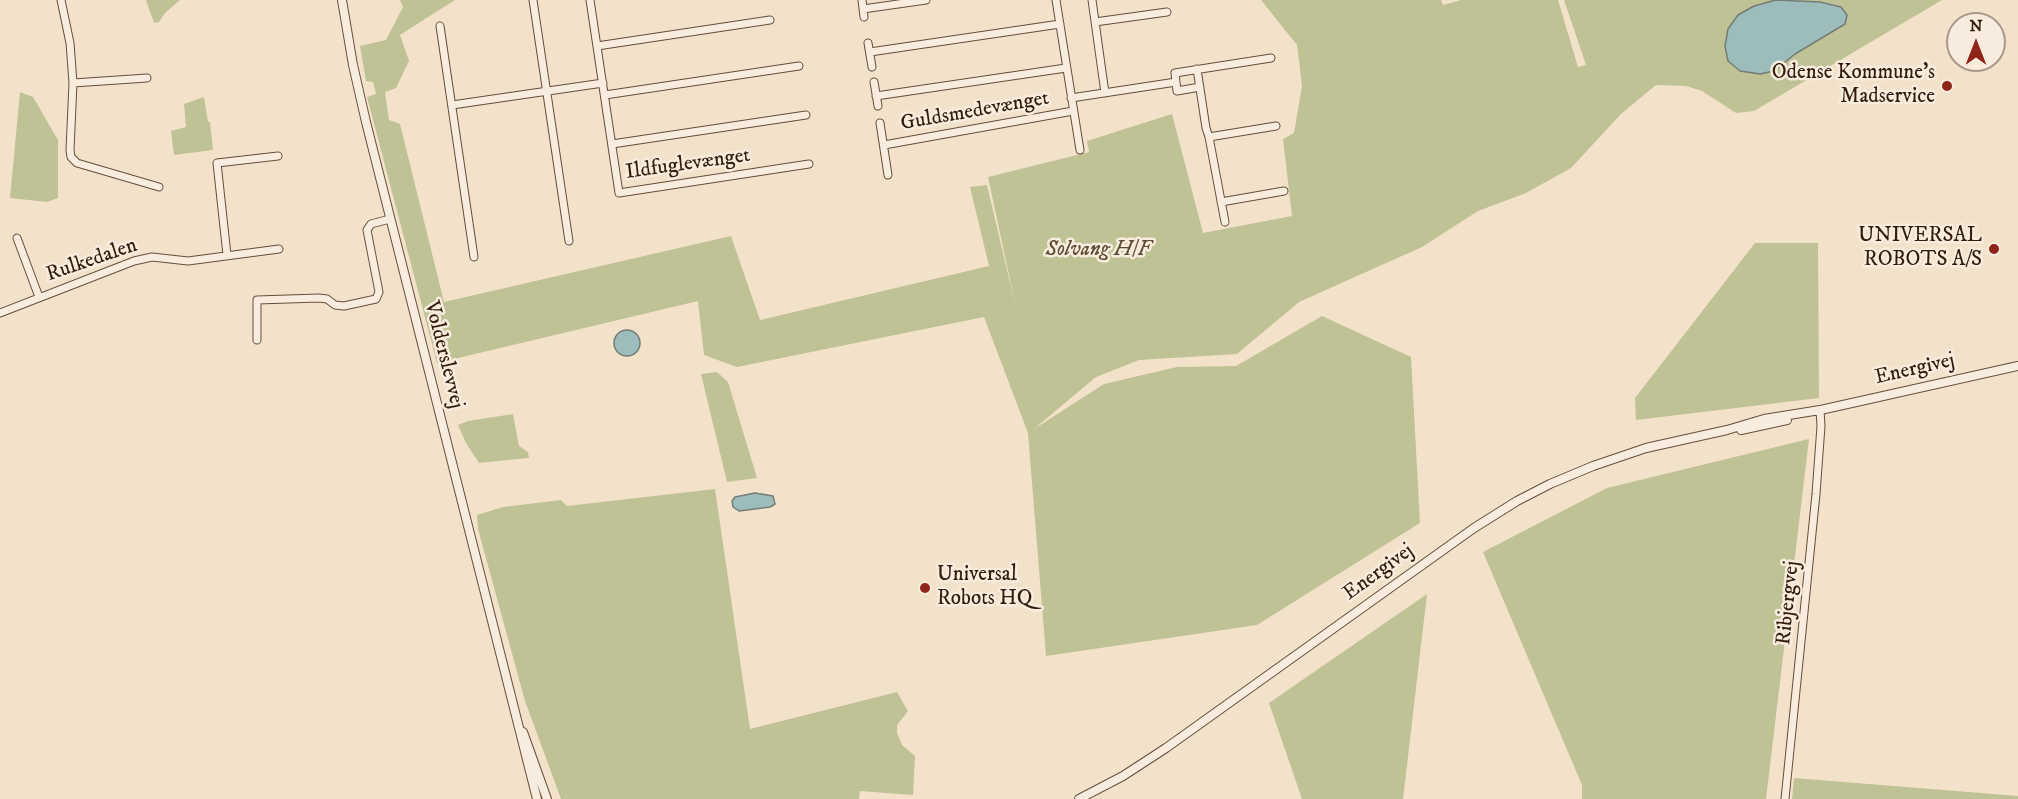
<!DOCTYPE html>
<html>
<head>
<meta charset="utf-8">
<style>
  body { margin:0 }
  #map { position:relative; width:2018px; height:799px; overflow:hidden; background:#f3e2ca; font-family:"IM FELL DW Pica",serif }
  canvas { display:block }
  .north { position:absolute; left:1946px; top:12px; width:60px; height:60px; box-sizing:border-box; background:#f7ecdd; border:2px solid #a99989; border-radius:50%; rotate:0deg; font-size:16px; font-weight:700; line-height:24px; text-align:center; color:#341c0b }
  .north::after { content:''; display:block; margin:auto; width:21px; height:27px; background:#8f2418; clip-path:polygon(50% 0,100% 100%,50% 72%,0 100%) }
</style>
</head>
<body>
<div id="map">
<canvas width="2018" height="799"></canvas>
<div class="north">N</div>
</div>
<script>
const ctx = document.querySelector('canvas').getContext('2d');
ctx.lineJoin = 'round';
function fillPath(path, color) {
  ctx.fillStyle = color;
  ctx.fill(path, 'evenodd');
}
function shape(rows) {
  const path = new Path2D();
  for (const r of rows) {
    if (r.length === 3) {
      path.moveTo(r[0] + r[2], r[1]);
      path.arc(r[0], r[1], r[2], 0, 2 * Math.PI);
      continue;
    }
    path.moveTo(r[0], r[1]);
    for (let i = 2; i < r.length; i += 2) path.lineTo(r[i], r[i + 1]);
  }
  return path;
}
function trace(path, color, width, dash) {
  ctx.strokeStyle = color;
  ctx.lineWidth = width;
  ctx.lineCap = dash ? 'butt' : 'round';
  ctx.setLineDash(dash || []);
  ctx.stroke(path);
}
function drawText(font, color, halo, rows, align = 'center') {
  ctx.font = font + ' "IM FELL DW Pica",serif';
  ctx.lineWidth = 5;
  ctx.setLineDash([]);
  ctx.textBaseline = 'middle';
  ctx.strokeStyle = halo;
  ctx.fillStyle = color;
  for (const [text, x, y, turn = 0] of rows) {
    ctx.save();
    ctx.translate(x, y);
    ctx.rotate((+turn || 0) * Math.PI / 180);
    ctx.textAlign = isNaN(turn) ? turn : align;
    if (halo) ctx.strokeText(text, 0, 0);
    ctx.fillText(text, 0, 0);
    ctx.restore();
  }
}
fillPath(shape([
  [146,0,180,0,165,13,159,22,154,23],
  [400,0,455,0,400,35,409,61,396,88,385,92,389,120,400,124,444,302,731,236,760,320,989,266,970,187,987,185,1016,308,988,177,1089,152,1087,141,1172,114,1203,233,1292,216,1283,139,1294,133,1302,86,1297,45,1261,0,1441,0,1443,5,1461,0,1558,0,1578,67,1586,65,1564,0,1942,0,1754,111,1736,113,1702,91,1686,86,1656,85,1621,114,1571,168,1526,193,1478,211,1422,247,1299,302,1237,354,1139,360,1096,377,1034,429,1104,384,1177,367,1236,366,1322,316,1411,357,1420,523,1257,625,1046,656,1028,433,984,317,737,367,704,355,698,301,437,363,367,97,376,94,373,82,366,81,360,46,386,40,403,7],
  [20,92,33,97,58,140,58,198,47,202,10,198],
  [204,97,208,122,210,122,213,150,174,155,171,131,186,127,184,104],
  [1755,243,1818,243,1819,398,1636,420,1635,398],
  [717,372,728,382,757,478,727,482,701,374],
  [513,414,519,446,528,452,529,458,479,463,466,443,458,425,468,421],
  [1809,439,1766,799,1582,799,1582,785,1483,552,1607,488],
  [715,489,750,729,897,692,908,711,897,725,897,733,902,745,915,756,913,795,860,791,859,799,561,799,525,701,478,529,477,515,503,507,561,500,567,506],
  [1427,594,1403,799,1302,799,1269,703],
  [1794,778,2018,796,2018,799,1792,799]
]), '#bfc294');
const water = shape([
  [1776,0,1820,2,1841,7,1847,15,1845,24,1795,54,1774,71,1760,74,1740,71,1728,61,1725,46,1728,29,1738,15,1754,6,1776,0],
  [627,343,13],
  [755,493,773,496,775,504,770,507,739,511,733,507,732,501,735,497,755,493]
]);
fillPath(water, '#9dbdbd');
trace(water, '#737d76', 1.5);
const minor = shape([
  [61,0,70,43,73,83,70,150,71,157,77,163,159,187],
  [533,0,569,241],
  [590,0,619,193,809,164],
  [862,0,864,17],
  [1056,0,1080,150],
  [1092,0,1105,93],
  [863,9,926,0],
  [1095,22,1167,12],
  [440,26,474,257],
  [868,43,872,67],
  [597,46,770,20],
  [870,52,1060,24],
  [1197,69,1206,128,1209,137,1225,222],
  [874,82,878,106],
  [73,83,147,78],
  [1200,87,1177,91,1175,73,1271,58],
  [605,95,799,66],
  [876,96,1066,68],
  [1071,98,1176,82],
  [452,105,603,83],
  [880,123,888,175],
  [1209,137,1276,126],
  [612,144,806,115],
  [884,145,1073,111],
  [1221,202,1284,191],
  [17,238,39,297],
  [227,255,217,163,278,156],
  [0,313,134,261,152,257,188,261,279,249],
  [257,340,257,300,319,298,327,299,335,305,344,306,376,299,379,292,367,230,371,224,390,219],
  [1785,799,1816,494,1821,426,1820,410]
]);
const tertiary = shape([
  [342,0,353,65,366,122,537,799],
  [1816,411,2018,366],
  [1741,430,1787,420],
  [523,732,547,799],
  [1079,799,1123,776,1166,748,1474,528,1517,501,1550,484,1593,466,1646,448,1727,430,1764,419,1820,410]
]);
trace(minor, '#644e3b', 9);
trace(tertiary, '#644e3b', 10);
trace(minor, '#f7ecdd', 7);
trace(tertiary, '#f7ecdd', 8);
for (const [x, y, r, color] of [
  [1947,86,6,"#8f2418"],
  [1994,249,6,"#8f2418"],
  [925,588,6,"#8f2418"]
]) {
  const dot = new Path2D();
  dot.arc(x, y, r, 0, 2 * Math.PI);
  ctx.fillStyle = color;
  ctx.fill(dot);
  trace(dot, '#f7ecdd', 2);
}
drawText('21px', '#341c0b', '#f7ecdd', [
  ["Odense Kommune's",1935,74],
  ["Madservice",1935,98],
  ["UNIVERSAL",1982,237],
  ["ROBOTS A/S",1982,261],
  ["Universal",937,576,"left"],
  ["Robots HQ",937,600,"left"]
], 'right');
drawText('21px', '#341c0b', '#f7ecdd', [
  ["Guldsmedevænget",975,112,-10],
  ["Ildfuglevænget",688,165,-8],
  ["Rulkedalen",92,261,-19],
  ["Volderslevvej",443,355,76],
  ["Energivej",1915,370,-13],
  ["Energivej",1379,573,-36],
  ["Ribjergvej",1789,603,-84]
]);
drawText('italic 21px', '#5e4e34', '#f7ecdd', [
  ["Solvang H/F",1098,251]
]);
</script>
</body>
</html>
